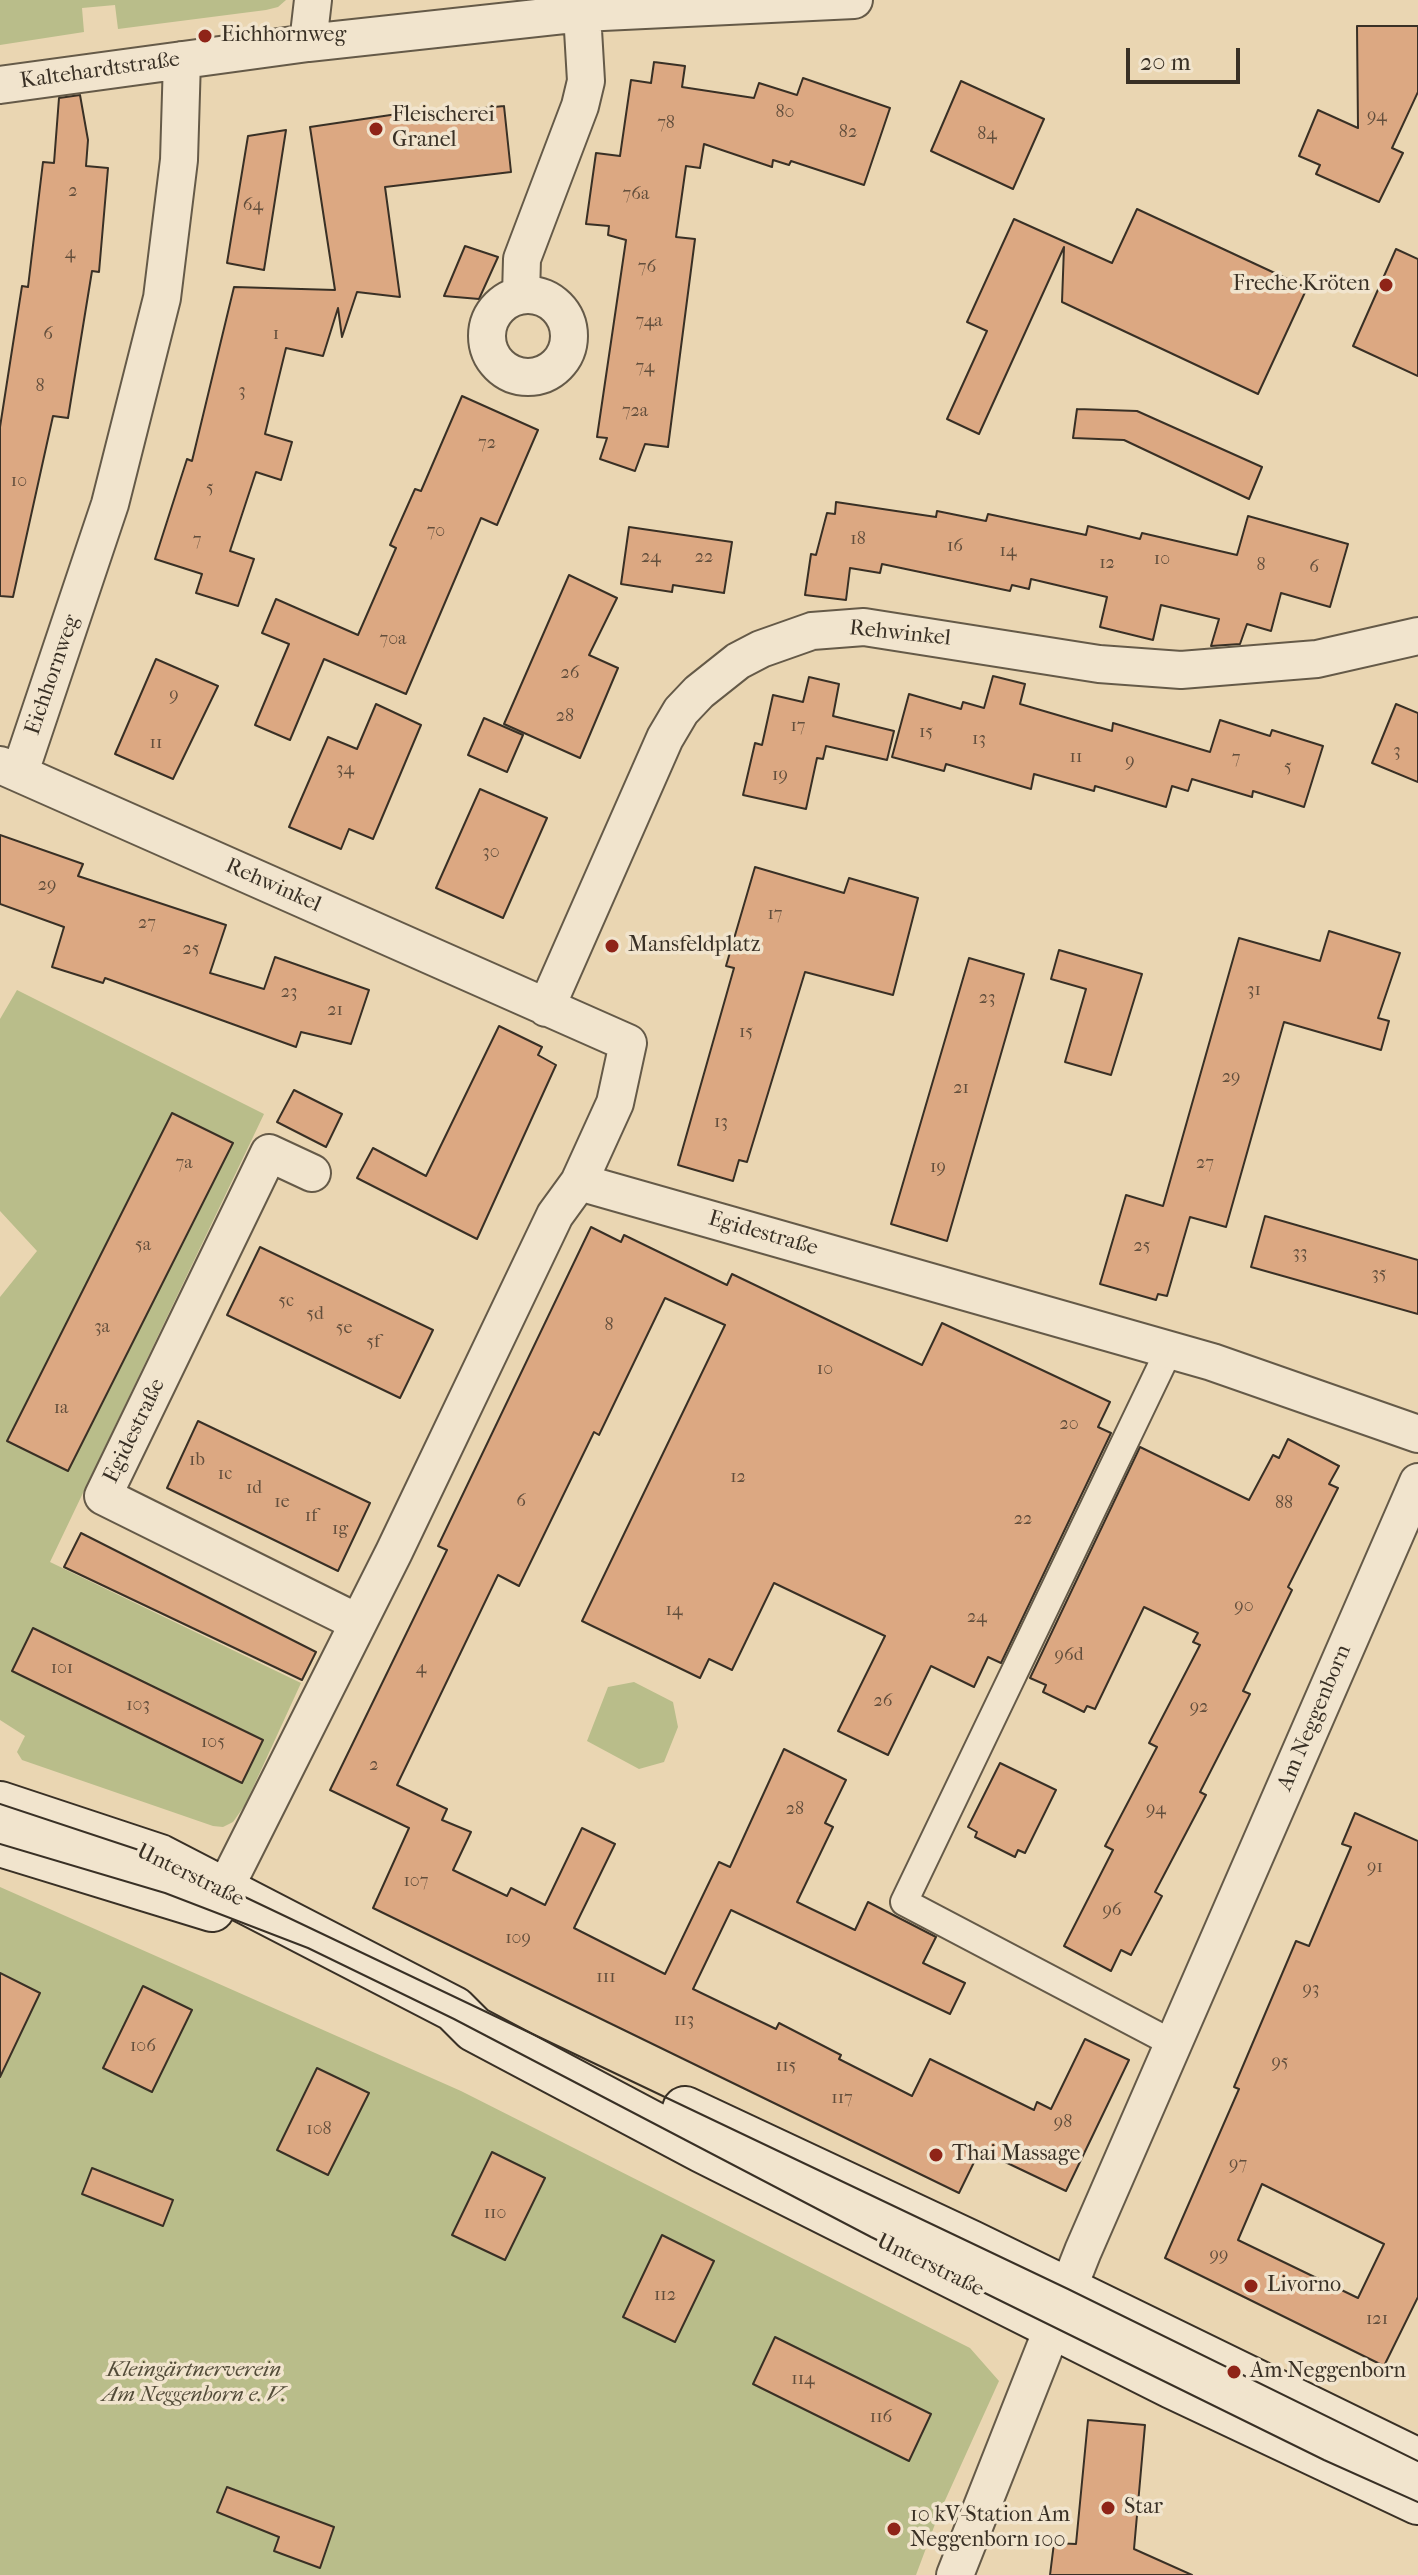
<!DOCTYPE html>
<html>
<head>
<meta charset="utf-8">
<style>
  body { margin:0 }
  #map { position:relative; width:1418px; height:2575px; overflow:hidden; background:#ead6b2; font-family:"IM FELL French Canon",serif }
  canvas { display:block }
  .scale { position:absolute; left:1126px; top:48px; width:114px; height:36px; box-sizing:border-box; border:4px solid #393025; border-top:0; padding-left:10px; font-size:24px; line-height:28px; white-space:nowrap; color:#393025; -webkit-text-stroke:6px #f1e4cd; paint-order:stroke }
</style>
</head>
<body>
<div id="map">
<canvas width="1418" height="2575"></canvas>
<div class="scale">20 m</div>
</div>
<script>
const ctx = document.querySelector('canvas').getContext('2d');
ctx.lineJoin = 'round';
function fillPath(path, color) {
  ctx.fillStyle = color;
  ctx.fill(path, 'evenodd');
}
function shape(rows) {
  const path = new Path2D();
  for (const r of rows) {
    if (r.length === 3) {
      path.moveTo(r[0] + r[2], r[1]);
      path.arc(r[0], r[1], r[2], 0, 2 * Math.PI);
      continue;
    }
    path.moveTo(r[0], r[1]);
    for (let i = 2; i < r.length; i += 2) path.lineTo(r[i], r[i + 1]);
  }
  return path;
}
function trace(path, color, width, dash) {
  ctx.strokeStyle = color;
  ctx.lineWidth = width;
  ctx.lineCap = dash ? 'butt' : 'round';
  ctx.setLineDash(dash || []);
  ctx.stroke(path);
}
function drawText(font, color, halo, rows, align = 'center') {
  ctx.font = font + ' "IM FELL French Canon",serif';
  ctx.lineWidth = 7;
  ctx.setLineDash([]);
  ctx.textBaseline = 'middle';
  ctx.strokeStyle = halo;
  ctx.fillStyle = color;
  for (const [text, x, y, turn = 0] of rows) {
    ctx.save();
    ctx.translate(x, y);
    ctx.rotate((+turn || 0) * Math.PI / 180);
    ctx.textAlign = isNaN(turn) ? turn : align;
    if (halo) ctx.strokeText(text, 0, 0);
    ctx.fillText(text, 0, 0);
    ctx.restore();
  }
}
fillPath(shape([
  [0,0,286,0,278,7,266,10,118,29,115,5,82,8,84,32,0,45],
  [17,990,264,1114,50,1562,301,1683,245,1805,233,1822,223,1827,213,1826,22,1760,17,1752,25,1736,0,1720,0,1297,37,1251,0,1211,0,1019],
  [634,1682,673,1702,678,1727,664,1762,639,1769,587,1741,608,1687],
  [0,1887,461,2091,970,2348,999,2381,938,2516,916,2575,0,2575]
]), '#b9bd8a');
const building = shape([
  [1357,26,1418,26,1418,92,1392,148,1403,153,1379,202,1316,174,1320,165,1299,156,1318,110,1358,128,1357,26],
  [654,62,685,66,682,87,754,98,759,83,797,95,803,78,890,108,864,185,791,161,789,165,773,160,772,167,704,144,700,168,686,166,676,237,695,239,668,447,645,444,635,471,600,459,607,438,597,437,626,240,608,235,609,226,586,224,596,153,620,156,631,80,651,83,654,62],
  [961,81,1044,119,1013,189,931,151,961,81],
  [80,95,88,140,86,166,108,168,99,272,92,271,68,418,53,416,13,597,0,596,0,427,22,286,28,287,43,162,54,163,59,98,80,95],
  [504,106,511,172,385,187,400,297,357,292,342,337,338,308,323,356,286,348,265,434,292,442,281,480,256,472,230,551,254,559,238,606,196,593,202,574,155,559,187,459,192,461,234,287,335,290,310,127,404,113,405,116,504,106],
  [286,130,264,270,227,263,248,136,286,130],
  [1137,209,1307,288,1258,394,1062,302,1064,247,979,434,947,419,987,331,967,322,1014,219,1112,263,1137,209],
  [465,246,498,257,479,299,444,296,465,246],
  [1396,249,1418,259,1418,376,1353,346,1396,249],
  [462,396,538,430,497,525,481,518,406,694,324,659,290,740,255,725,289,644,262,633,276,599,358,635,396,548,390,545,415,489,421,491,462,396],
  [1077,409,1137,411,1262,467,1249,499,1124,440,1073,438,1077,409],
  [836,502,936,517,937,511,986,521,988,514,1086,535,1088,526,1140,539,1142,533,1237,555,1248,516,1348,544,1330,607,1281,593,1271,631,1247,624,1240,644,1211,646,1219,619,1161,605,1153,640,1100,627,1107,597,1031,579,1029,589,1012,585,1010,591,882,564,880,573,850,568,846,600,805,595,811,554,816,555,827,513,835,514,836,502],
  [629,527,732,542,724,593,673,585,672,592,621,584,629,527],
  [569,575,617,598,589,655,618,668,580,758,504,724,569,575],
  [156,659,218,686,173,779,115,754,156,659],
  [993,676,1025,684,1020,704,1112,731,1113,723,1210,752,1220,720,1270,736,1272,730,1323,746,1304,807,1253,791,1252,797,1192,779,1188,791,1172,786,1166,807,1095,786,1094,791,1034,774,1031,789,946,764,944,771,892,757,909,694,961,709,963,702,984,708,993,676],
  [809,677,839,684,833,716,894,731,887,760,826,746,823,759,817,758,806,809,743,795,755,743,762,745,773,695,803,702,809,677],
  [376,704,421,725,373,839,349,829,341,849,289,827,328,737,357,749,376,704],
  [1396,704,1418,713,1418,782,1372,763,1396,704],
  [484,718,523,735,507,772,468,755,484,718],
  [480,789,547,818,503,918,436,888,480,789],
  [0,835,83,864,78,876,226,925,210,973,264,989,275,957,369,990,351,1044,301,1032,296,1047,105,978,103,983,52,967,64,927,0,904,0,835],
  [755,867,844,893,849,878,918,898,893,995,805,972,747,1162,739,1160,733,1181,678,1165,734,968,726,966,755,867],
  [1329,931,1400,953,1378,1018,1389,1021,1381,1050,1284,1022,1226,1227,1190,1217,1167,1296,1158,1294,1156,1300,1100,1284,1126,1195,1163,1206,1239,938,1320,961,1329,931],
  [1059,950,1142,974,1111,1075,1065,1062,1086,989,1051,979,1059,950],
  [969,958,1024,974,947,1241,891,1224,969,958],
  [499,1026,542,1047,538,1055,556,1065,477,1239,357,1178,373,1148,426,1176,499,1026],
  [294,1090,342,1114,326,1147,277,1122,294,1090],
  [172,1113,233,1143,68,1471,7,1441,172,1113],
  [1265,1216,1418,1260,1418,1314,1251,1267,1265,1216],
  [591,1227,621,1242,624,1235,727,1285,732,1274,922,1365,942,1323,1110,1402,1098,1427,1111,1433,1001,1663,988,1657,974,1687,931,1666,888,1755,838,1731,885,1636,774,1583,732,1670,709,1659,700,1678,582,1621,725,1325,665,1298,599,1435,594,1432,519,1586,498,1575,397,1785,447,1809,442,1820,471,1832,453,1870,507,1896,511,1888,545,1905,582,1828,615,1844,574,1928,665,1974,719,1862,730,1867,784,1749,846,1780,825,1823,833,1827,797,1902,855,1930,868,1902,936,1937,923,1963,965,1983,950,2014,731,1910,693,1989,776,2029,779,2023,841,2055,839,2059,912,2096,930,2059,1034,2110,1037,2102,1051,2109,1085,2039,1129,2060,1066,2191,980,2150,959,2193,373,1908,409,1828,330,1790,447,1550,438,1546,591,1227],
  [260,1247,433,1330,400,1398,227,1315,260,1247],
  [198,1421,370,1503,338,1571,167,1488,198,1421],
  [1288,1439,1339,1466,1329,1484,1338,1488,1288,1587,1292,1590,1243,1691,1250,1694,1200,1792,1206,1795,1155,1892,1162,1896,1131,1955,1121,1950,1111,1971,1064,1946,1113,1850,1105,1846,1157,1747,1149,1743,1200,1645,1193,1642,1198,1633,1144,1607,1095,1709,1087,1706,1084,1712,1064,1702,1043,1692,1046,1685,1030,1678,1140,1447,1249,1500,1273,1455,1279,1458,1288,1439],
  [81,1533,316,1652,302,1680,64,1567,81,1533],
  [33,1628,263,1740,242,1783,12,1671,33,1628],
  [1000,1763,1056,1790,1025,1853,1018,1850,1015,1857,975,1837,977,1832,968,1827,1000,1763],
  [1355,1813,1418,1841,1418,2297,1384,2366,1165,2258,1239,2089,1234,2087,1296,1941,1309,1946,1351,1847,1342,1844,1355,1813],
  [1262,2184,1384,2244,1358,2298,1238,2240,1262,2184],
  [0,1973,40,1993,0,2077,0,1973],
  [143,1986,192,2010,152,2092,103,2068,143,1986],
  [317,2068,369,2093,328,2175,277,2150,317,2068],
  [492,2152,545,2178,505,2260,452,2235,492,2152],
  [92,2168,173,2200,163,2226,82,2194,92,2168],
  [662,2235,714,2261,675,2342,623,2317,662,2235],
  [775,2337,931,2414,909,2461,753,2384,775,2337],
  [1088,2420,1145,2425,1134,2549,1192,2575,1050,2575,1054,2543,1076,2544,1088,2420],
  [227,2487,334,2527,320,2568,274,2551,279,2537,217,2512,227,2487]
]);
fillPath(building, '#dca882');
trace(building, '#393025', 2);
const pedestrian = shape([
  [1169,1350,904,1902,1174,2044]
]);
const minor = shape([
  [308,43,313,0],
  [0,85,308,43,582,13,854,0],
  [521,295,522,259,580,106,586,81,582,13],
  [528,336,41],
  [0,765,628,1043,615,1103,579,1182],
  [20,772,110,504,162,298,179,160,182,60],
  [546,1008,665,738,681,711,699,692,738,661,761,649,812,631,864,627,1099,664,1181,670,1317,659,1418,636],
  [312,1173,269,1153,103,1496,357,1622],
  [214,1910,394,1552,555,1215,579,1182,1212,1362,1418,1434],
  [955,2575,1083,2251,1418,1482]
]);
const secondary = shape([
  [0,1804,160,1857,454,2009,474,2029,702,2150,1172,2386,1418,2502],
  [0,1844,212,1909],
  [685,2109,971,2243,1418,2461]
]);
trace(pedestrian, '#655a48', 30);
trace(minor, '#655a48', 40);
trace(secondary, '#393025', 48);
trace(pedestrian, '#f1e4cd', 26);
trace(minor, '#f1e4cd', 36);
trace(secondary, '#f1e4cd', 44);
trace(shape([
  [0,1804,160,1857,226,1888,1068,2289,1418,2461],
  [0,1844,165,1893,308,1948,454,2019,871,2237,1324,2460,1418,2502]
]), '#393025', 2);
for (const [x, y, r, color] of [
  [205,36,8,"#8f2418"],
  [376,129,8,"#8f2418"],
  [1386,285,8,"#8f2418"],
  [612,946,8,"#8f2418"],
  [936,2155,8,"#8f2418"],
  [1251,2286,8,"#8f2418"],
  [1234,2372,8,"#8f2418"],
  [1108,2508,8,"#8f2418"],
  [894,2529,8,"#8f2418"]
]) {
  const dot = new Path2D();
  dot.arc(x, y, r, 0, 2 * Math.PI);
  ctx.fillStyle = color;
  ctx.fill(dot);
  trace(dot, '#f1e4cd', 3);
}
drawText('18px', '#624e3c', null, [
  ["80",785,113],
  ["94",1377,117],
  ["78",666,124],
  ["82",848,133],
  ["84",987,135],
  ["2",73,192],
  ["76a",636,195],
  ["64",253,206],
  ["4",70,254],
  ["76",647,268],
  ["74a",649,322],
  ["6",48,335],
  ["1",276,335],
  ["74",645,368],
  ["8",40,387],
  ["3",242,392],
  ["72a",635,412],
  ["72",487,444],
  ["10",19,482],
  ["5",210,489],
  ["70",436,532],
  ["18",858,540],
  ["7",197,541],
  ["16",955,547],
  ["14",1008,552],
  ["24",651,558],
  ["22",704,558],
  ["10",1162,560],
  ["12",1107,564],
  ["8",1261,566],
  ["6",1314,568],
  ["70a",393,640],
  ["26",570,674],
  ["9",174,696],
  ["28",565,717],
  ["17",798,727],
  ["15",926,733],
  ["13",979,740],
  ["11",156,744],
  ["3",1397,752],
  ["11",1076,758],
  ["7",1236,759],
  ["9",1130,762],
  ["5",1288,768],
  ["34",345,770],
  ["19",780,776],
  ["30",491,853],
  ["29",47,886],
  ["17",775,915],
  ["27",147,924],
  ["25",191,950],
  ["31",1254,991],
  ["23",289,993],
  ["23",987,999],
  ["21",335,1011],
  ["15",746,1033],
  ["29",1231,1078],
  ["21",961,1089],
  ["13",721,1123],
  ["7a",184,1164],
  ["27",1205,1164],
  ["19",938,1168],
  ["5a",143,1246],
  ["25",1142,1247],
  ["33",1300,1254],
  ["35",1379,1275],
  ["5c",286,1302],
  ["5d",315,1315],
  ["8",609,1326],
  ["3a",102,1328],
  ["5e",344,1329],
  ["5f",373,1343],
  ["10",825,1370],
  ["1a",61,1409],
  ["20",1069,1425],
  ["1b",197,1461],
  ["1c",225,1475],
  ["12",738,1478],
  ["1d",254,1489],
  ["6",521,1502],
  ["1e",282,1503],
  ["88",1284,1504],
  ["1f",311,1517],
  ["22",1023,1520],
  ["1g",340,1530],
  ["90",1244,1607],
  ["14",674,1611],
  ["24",977,1618],
  ["96d",1069,1656],
  ["101",62,1669],
  ["4",421,1669],
  ["26",883,1702],
  ["103",138,1706],
  ["92",1199,1708],
  ["105",213,1743],
  ["2",374,1766],
  ["28",795,1810],
  ["94",1156,1810],
  ["91",1375,1868],
  ["107",416,1882],
  ["96",1112,1911],
  ["109",518,1939],
  ["111",606,1978],
  ["93",1311,1990],
  ["113",684,2021],
  ["106",143,2047],
  ["95",1280,2063],
  ["115",786,2067],
  ["117",842,2099],
  ["98",1063,2123],
  ["108",319,2130],
  ["97",1238,2165],
  ["110",495,2214],
  ["99",1219,2256],
  ["112",665,2296],
  ["121",1377,2320],
  ["114",803,2380],
  ["116",881,2418]
]);
drawText('22px', '#393025', '#f1e4cd', [
  ["Eichhornweg",221,36],
  ["Fleischerei",392,116],
  ["Granel",392,141],
  ["Freche Kröten",1370,285,"right"],
  ["Mansfeldplatz",628,946],
  ["Thai Massage",952,2155],
  ["Livorno",1267,2286],
  ["Am Neggenborn",1250,2372],
  ["Star",1124,2508],
  ["10 kV-Station Am",910,2516],
  ["Neggenborn 100",910,2541]
], 'left');
drawText('22px', '#393025', '#f1e4cd', [
  ["Kaltehardtstraße",100,71,-8],
  ["Rehwinkel",900,634,6],
  ["Eichhornweg",53,675,-71],
  ["Rehwinkel",273,886,24],
  ["Egidestraße",763,1234,16],
  ["Egidestraße",135,1431,-64],
  ["Am Neggenborn",1315,1718,-67],
  ["Unterstraße",190,1876,26],
  ["Unterstraße",930,2266,26]
]);
drawText('italic 22px', '#534c39', '#f1e4cd', [
  ["Kleingärtnerverein",194,2371],
  ["Am Neggenborn e. V.",194,2396]
]);
</script>
</body>
</html>
